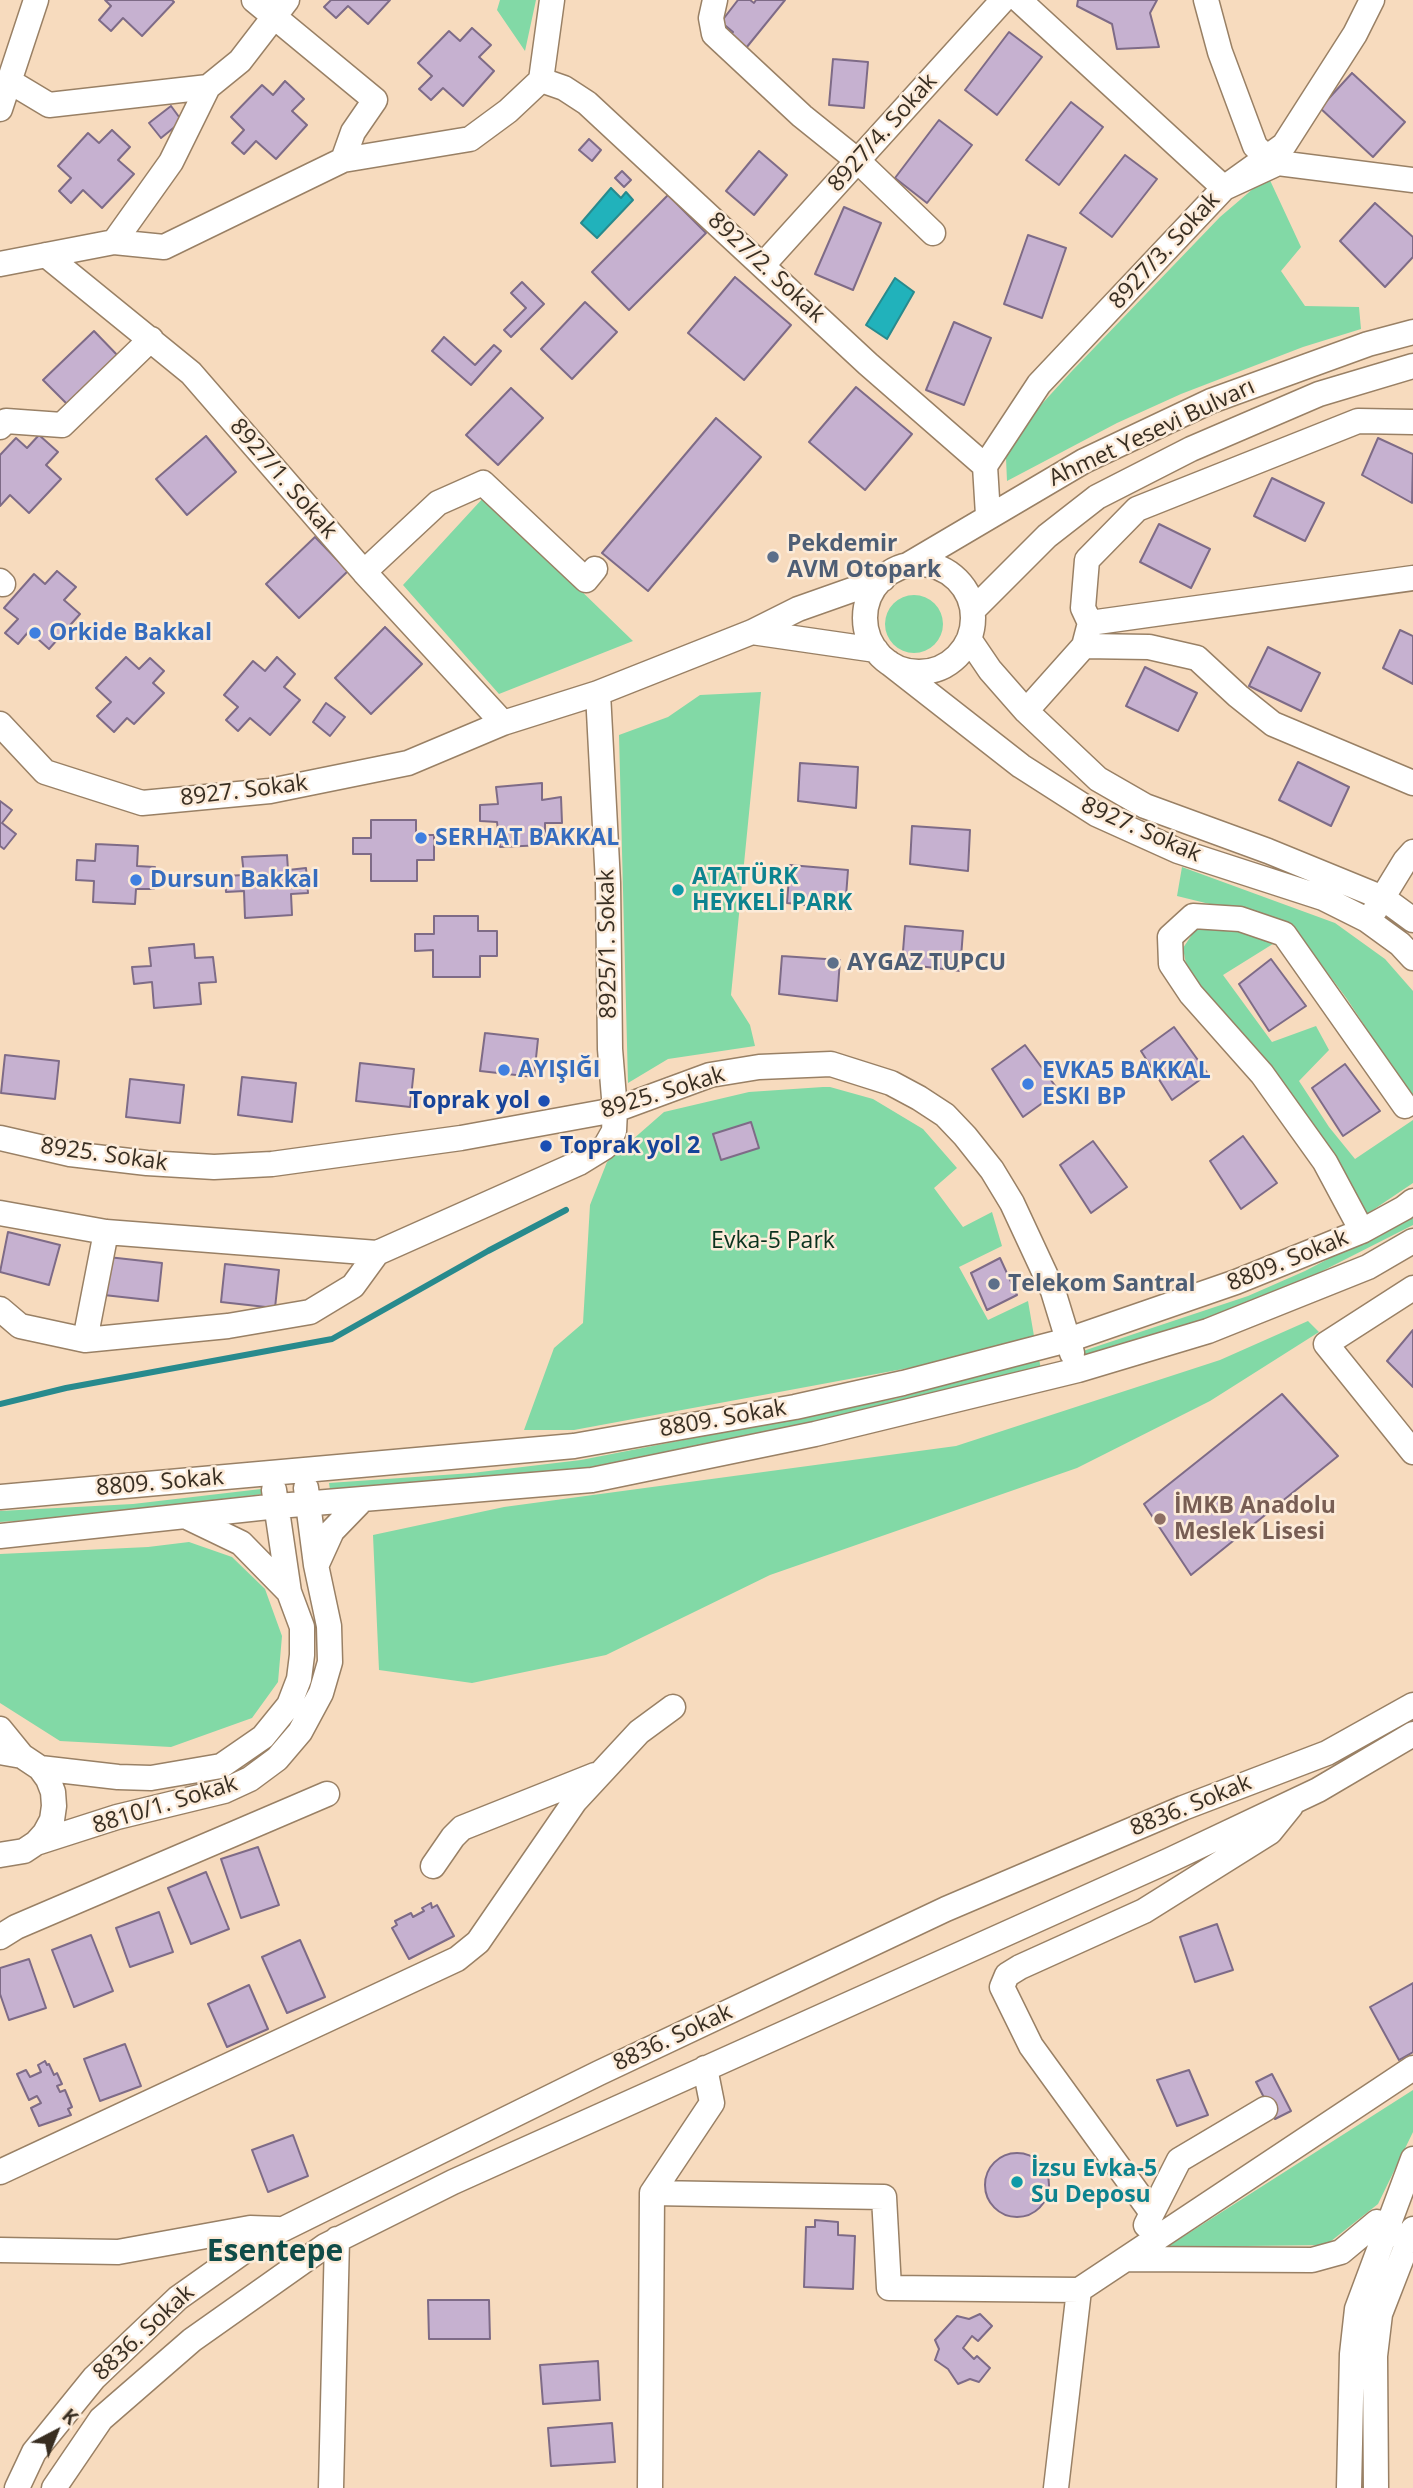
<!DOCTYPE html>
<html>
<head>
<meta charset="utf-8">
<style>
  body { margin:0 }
  #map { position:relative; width:1413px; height:2488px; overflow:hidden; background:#f7dbbe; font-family:"Open Sans",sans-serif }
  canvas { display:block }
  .north { position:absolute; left:21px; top:2397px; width:70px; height:70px; -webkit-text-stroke:5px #fcebd9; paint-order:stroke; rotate:42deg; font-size:19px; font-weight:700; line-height:28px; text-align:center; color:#382e22 }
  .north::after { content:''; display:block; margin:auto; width:24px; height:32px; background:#382e22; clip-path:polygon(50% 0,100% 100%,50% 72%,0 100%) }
</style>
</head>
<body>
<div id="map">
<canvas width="1413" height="2488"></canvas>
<div class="north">K</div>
</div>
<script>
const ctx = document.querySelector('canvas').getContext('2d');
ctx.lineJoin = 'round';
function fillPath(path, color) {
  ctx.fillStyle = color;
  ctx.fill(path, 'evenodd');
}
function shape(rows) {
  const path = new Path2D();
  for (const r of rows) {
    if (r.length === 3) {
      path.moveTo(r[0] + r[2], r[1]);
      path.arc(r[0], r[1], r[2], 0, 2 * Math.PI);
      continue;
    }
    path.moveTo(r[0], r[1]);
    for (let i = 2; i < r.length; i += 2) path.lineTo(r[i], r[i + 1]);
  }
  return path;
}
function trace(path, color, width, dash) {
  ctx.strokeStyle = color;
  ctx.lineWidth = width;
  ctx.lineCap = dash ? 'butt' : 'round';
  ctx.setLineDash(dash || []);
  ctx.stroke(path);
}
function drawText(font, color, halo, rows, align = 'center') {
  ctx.font = font + ' "Open Sans",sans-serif';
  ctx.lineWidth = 5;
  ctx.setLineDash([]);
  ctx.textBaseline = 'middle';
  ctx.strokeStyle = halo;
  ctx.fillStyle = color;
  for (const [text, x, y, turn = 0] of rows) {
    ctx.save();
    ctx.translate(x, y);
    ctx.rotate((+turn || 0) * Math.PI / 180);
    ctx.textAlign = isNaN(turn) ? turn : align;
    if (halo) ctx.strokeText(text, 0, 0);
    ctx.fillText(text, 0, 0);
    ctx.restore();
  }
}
fillPath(shape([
  [500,0,536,0,525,51,497,10],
  [1268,176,1301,247,1281,271,1305,306,1359,307,1361,329,1303,347,1181,394,1117,423,1007,481,1006,458,1020,428,1071,372,1220,217],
  [484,497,633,641,499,694,403,585],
  [914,624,29],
  [761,692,731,995,750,1025,755,1046,668,1059,628,1083,619,735,668,717,700,695],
  [1182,867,1335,923,1385,959,1413,991,1413,1099,1347,999,1291,924,1177,896],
  [1229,926,1276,942,1223,975,1272,1042,1316,1026,1329,1050,1299,1081,1329,1127,1355,1159,1413,1120,1413,1183,1367,1214,1273,1077,1199,984,1186,964,1183,948,1195,930],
  [823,1087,830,1087,873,1099,923,1129,957,1168,934,1188,963,1227,992,1212,1002,1246,959,1267,988,1320,1028,1301,1034,1336,914,1367,574,1430,524,1430,554,1348,583,1323,590,1205,607,1162,664,1112,749,1092],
  [1413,1215,1413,1225,1273,1296,1236,1309,1085,1357,1082,1355,1083,1351,1248,1296,1305,1271],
  [1308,1321,1319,1332,1210,1401,1077,1468,770,1575,606,1655,472,1683,379,1670,373,1535,504,1507,956,1446,1220,1360],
  [1039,1359,1041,1369,790,1430,698,1445,576,1470,330,1490,329,1483,472,1473,581,1460,898,1398],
  [261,1489,263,1494,75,1517,0,1522,0,1511,133,1504],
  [189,1542,232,1557,265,1589,282,1636,278,1682,252,1718,171,1747,60,1741,0,1703,0,1554,148,1547],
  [1413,2090,1413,2132,1378,2204,1326,2245,1167,2247]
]), '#82d9a6');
const water = shape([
  [611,188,621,198,626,192,633,200,597,238,581,223,611,188],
  [895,278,914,292,887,339,866,325,895,278]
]);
fillPath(water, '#21b2bb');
trace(water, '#288a8d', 2);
trace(shape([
  [0,1404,66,1388,332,1339,488,1251,566,1210]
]), '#288a8d', 6);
const building = shape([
  [105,0,172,0,174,2,142,36,123,18,111,31,99,20,111,6,105,0],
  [331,0,390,0,368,24,348,6,336,18,324,7,331,0],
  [738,0,750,0,754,3,756,0,785,0,742,53,726,40,733,32,721,22,738,0],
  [1078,0,1157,0,1150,13,1159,47,1117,49,1112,24,1077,6,1078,0],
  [472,28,491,45,479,57,494,71,463,106,443,88,431,100,419,89,432,76,418,63,449,31,460,41,472,28],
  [1009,32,1042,57,997,115,965,90,1009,32],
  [833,59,868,62,864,108,829,105,833,59],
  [1352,73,1405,122,1373,157,1320,108,1352,73],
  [285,81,304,99,292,111,307,125,276,159,256,141,244,154,232,143,244,130,231,117,262,85,273,95,285,81],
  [1071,102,1103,127,1059,185,1026,160,1071,102],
  [171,106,182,121,161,138,149,123,171,106],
  [939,120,972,145,927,203,895,178,939,120],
  [112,130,130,147,118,160,134,174,102,208,83,190,71,203,59,191,71,178,58,166,88,133,99,143,112,130],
  [589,139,601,150,592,161,579,150,589,139],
  [759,151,787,175,754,215,726,191,759,151],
  [1125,155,1157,179,1112,237,1080,213,1125,155],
  [622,171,631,180,624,187,615,178,622,171],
  [668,195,706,233,629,310,592,272,668,195],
  [1375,203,1413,237,1413,257,1385,287,1340,241,1375,203],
  [844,207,881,223,853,290,815,274,844,207],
  [1028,235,1066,248,1042,318,1004,304,1028,235],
  [735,277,791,325,744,380,688,333,735,277],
  [522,282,544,304,511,337,504,330,526,308,511,293,522,282],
  [585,302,617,332,572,379,541,349,585,302],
  [954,322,991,338,964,405,926,390,954,322],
  [94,331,121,359,70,407,43,380,94,331],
  [444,337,475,365,494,345,501,351,471,385,432,351,444,337],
  [856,387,912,434,865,490,809,442,856,387],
  [511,388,543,418,498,465,466,435,511,388],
  [716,418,761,457,648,591,602,553,716,418],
  [39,435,58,452,46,465,61,479,29,513,10,495,0,506,0,455,16,438,27,448,39,435],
  [206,436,236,472,187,515,156,479,206,436],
  [1378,438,1413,454,1412,503,1362,475,1378,438],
  [1272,478,1324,503,1305,541,1254,516,1272,478],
  [1159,524,1210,549,1191,588,1140,562,1159,524],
  [315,537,348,571,299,618,266,584,315,537],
  [57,571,76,587,64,600,80,614,49,649,29,631,18,644,5,633,18,619,4,608,34,574,45,584,57,571],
  [385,627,422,664,371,714,335,678,385,627],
  [1400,630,1413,636,1413,684,1383,668,1400,630],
  [1268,647,1320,673,1301,711,1249,686,1268,647],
  [126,657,139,669,150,658,164,671,153,683,164,693,134,724,127,718,114,732,97,716,111,702,96,688,126,657],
  [277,657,295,674,284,687,300,700,270,735,250,718,238,731,226,720,238,707,224,695,253,661,265,671,277,657],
  [1145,667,1197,693,1178,731,1126,706,1145,667],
  [326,703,345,717,330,736,313,722,326,703],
  [1298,762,1349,787,1331,826,1279,800,1298,762],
  [800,763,858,767,856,808,798,801,800,763],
  [542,783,542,800,561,797,562,823,545,823,545,845,500,847,497,822,480,821,480,805,498,804,496,787,542,783],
  [0,801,12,810,2,823,16,834,4,849,0,846,0,801],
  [371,820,416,820,416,835,434,835,434,860,417,860,417,881,371,881,371,854,353,854,353,838,371,838,371,820],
  [912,826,970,830,968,871,910,864,912,826],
  [96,844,138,846,137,866,155,867,154,889,136,889,135,904,93,902,94,881,76,880,77,860,95,861,96,844],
  [287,855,288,870,306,868,308,893,291,894,292,915,245,918,244,891,226,892,225,876,244,875,242,857,287,855],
  [790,865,848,870,845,910,787,903,790,865],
  [434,916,478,916,478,931,497,931,497,956,480,956,480,977,433,977,433,950,415,951,415,934,434,934,434,916],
  [905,926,963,931,960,971,902,964,905,926],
  [194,944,195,958,213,957,216,982,199,983,201,1004,154,1008,152,982,134,984,132,967,151,966,149,948,194,944],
  [782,956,840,960,837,1001,779,994,782,956],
  [1271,959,1306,1006,1269,1031,1239,984,1271,959],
  [1174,1027,1208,1074,1172,1100,1141,1051,1174,1027],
  [485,1033,538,1039,534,1077,480,1071,485,1033],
  [1025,1045,1059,1091,1023,1117,992,1069,1025,1045],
  [5,1055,59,1061,55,1099,1,1093,5,1055],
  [360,1063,414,1069,410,1107,356,1101,360,1063],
  [1345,1064,1380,1111,1343,1136,1312,1088,1345,1064],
  [242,1077,296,1083,292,1122,238,1115,242,1077],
  [130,1079,184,1085,180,1123,126,1117,130,1079],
  [751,1122,759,1148,721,1160,713,1134,751,1122],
  [1243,1136,1277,1183,1241,1209,1210,1161,1243,1136],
  [1093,1141,1127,1187,1091,1213,1060,1165,1093,1141],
  [8,1232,60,1245,49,1285,0,1272,8,1232],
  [108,1257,162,1263,158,1301,104,1295,108,1257],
  [1000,1258,1017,1295,987,1310,971,1273,1000,1258],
  [225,1264,279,1270,275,1308,221,1302,225,1264],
  [1413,1330,1413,1387,1387,1361,1413,1330],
  [1282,1394,1338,1456,1191,1575,1144,1504,1282,1394],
  [258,1847,279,1905,241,1918,221,1859,258,1847],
  [206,1872,229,1929,191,1944,168,1888,206,1872],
  [431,1903,432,1908,437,1905,454,1936,409,1959,392,1928,397,1925,395,1921,411,1913,413,1917,424,1911,422,1908,431,1903],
  [159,1912,173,1952,130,1967,116,1928,159,1912],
  [1217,1924,1233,1970,1195,1982,1180,1937,1217,1924],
  [91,1935,113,1991,74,2007,52,1950,91,1935],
  [300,1940,325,1997,287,2013,262,1957,300,1940],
  [29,1959,46,2008,9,2020,0,1994,0,1968,29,1959],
  [1413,1983,1413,2052,1399,2060,1370,2007,1413,1983],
  [249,1985,268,2029,227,2047,208,2004,249,1985],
  [125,2044,141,2086,100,2101,84,2059,125,2044],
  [45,2061,47,2065,49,2064,54,2075,57,2073,62,2084,57,2086,60,2092,65,2090,72,2107,68,2109,71,2115,39,2126,31,2108,41,2103,37,2096,29,2100,17,2074,26,2070,30,2077,41,2072,38,2065,45,2061],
  [1189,2070,1208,2115,1177,2126,1157,2080,1189,2070],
  [1272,2074,1291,2111,1275,2119,1256,2082,1272,2074],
  [293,2135,308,2176,268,2192,252,2150,293,2135],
  [1017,2185,32],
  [815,2220,838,2222,838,2235,855,2236,853,2289,804,2287,806,2227,815,2227,815,2220],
  [428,2300,489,2300,490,2339,429,2339,428,2300],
  [980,2314,992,2326,978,2341,972,2336,963,2348,974,2359,977,2356,990,2368,979,2382,970,2379,958,2384,948,2369,935,2360,939,2349,935,2340,957,2316,969,2319,980,2314],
  [598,2361,600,2400,543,2404,540,2365,598,2361],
  [612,2423,615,2462,551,2466,548,2428,612,2423]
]);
fillPath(building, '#c6b1d0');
trace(building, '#7e6b87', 2);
const minor = shape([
  [254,0,375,100,353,132,343,160],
  [715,0,711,18,714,34,802,116,858,161,933,233],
  [1019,0,1224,188,1284,145,1355,34,1372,0],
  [1206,0,1220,52,1255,146,1266,157],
  [541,80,564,88,587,103,868,364,985,466],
  [9,81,49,105,208,87,240,61,287,0],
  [0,109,36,0],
  [114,242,171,162,208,87],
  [46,255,191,373,364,572,503,723],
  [0,264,114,242,164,247,343,160,470,139,508,111,541,80,552,0],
  [763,265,1003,0],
  [0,427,6,421,62,425,151,339],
  [985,466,1039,384,1224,188,1278,163,1413,180],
  [985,466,988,515],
  [919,618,54],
  [906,566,1084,461,1211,401,1368,344,1413,332],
  [364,572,438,503,483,483,586,580,595,569],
  [0,581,3,584],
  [973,610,1047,536,1097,497,1191,449,1319,394,1413,366],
  [1090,623,1413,578],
  [752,632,876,650],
  [969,639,990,670,1026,711,1098,779,1145,806,1268,851,1383,898,1413,920],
  [1084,646,1090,623,1083,608,1087,560,1137,509,1358,421,1413,422],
  [888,662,1021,766,1096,814,1178,851,1323,898,1367,920,1400,944,1413,958],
  [1026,711,1084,646,1149,647,1197,658,1238,696,1273,724,1413,783],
  [0,724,45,772,142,803,270,791,408,763,503,723,598,693,752,632,798,609,883,579],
  [1375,910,1405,861,1413,852],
  [0,1138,70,1154,147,1163,214,1167,272,1164,461,1138,615,1110,710,1075,759,1067,831,1064,891,1083,919,1098,945,1115,965,1136,992,1170,1012,1203,1053,1291,1072,1353],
  [0,1213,106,1232,377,1253,579,1163,605,1147,614,1131,615,1110,610,1049,608,883,598,693],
  [1362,1231,1325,1162,1262,1074,1191,994,1171,964,1170,937,1193,916,1240,919,1284,934,1405,1106],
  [1413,1288,1326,1344,1413,1452],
  [0,1309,20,1326,85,1340,228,1326,310,1312,353,1286,377,1253],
  [85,1340,106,1232],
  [0,1497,574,1446,795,1407,903,1383,1068,1340,1236,1282,1362,1231,1404,1208,1413,1201],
  [187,1517,241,1543,289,1592],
  [0,1536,278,1506,592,1480,815,1434,1078,1370,1208,1331,1368,1267,1413,1241],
  [317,1564,332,1531,363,1499],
  [0,1729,22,1756],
  [0,1752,22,1756,40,1768,48,1779,53,1792,54,1806,52,1820,45,1833,36,1843,24,1851,0,1855],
  [40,1768,118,1777,151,1778,221,1766,263,1737,289,1705,299,1679,302,1655,302,1627,289,1592,274,1490],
  [36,1843,117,1817,224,1791,250,1779,277,1759,300,1732,321,1693,330,1662,329,1626,316,1565,306,1488],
  [433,1866,453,1837,462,1828,595,1775],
  [0,1937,16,1927,327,1794],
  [0,2172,457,1959,478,1942,575,1801,639,1732,673,1707],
  [652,2193,884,2197,889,2288,1079,2290,1413,2068],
  [1152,2213,1031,2046,1002,1987,1007,1975,1020,1967,1144,1911,1270,1832,1291,1806],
  [1146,2225,1179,2160,1265,2109],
  [0,2250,118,2252,250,2228,278,2229],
  [1127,2259,1312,2260,1341,2252,1377,2222,1408,2241],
  [17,2488,34,2452,94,2378,178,2298,257,2242,599,2073,946,1909,1183,1808,1327,1753,1413,1705],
  [54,2488,101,2419,192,2340,325,2246,453,2182,1170,1860,1318,1790,1413,1734],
  [331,2488,337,2239],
  [650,2488,652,2193,712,2103,705,2068],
  [1056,2488,1079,2290],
  [1349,2488,1352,2354,1357,2309,1413,2159],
  [1376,2488,1375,2356,1380,2314,1413,2229]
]);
trace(minor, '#998065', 27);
trace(minor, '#fff', 24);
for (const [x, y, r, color] of [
  [773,557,7,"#5c6f8a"],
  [35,633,7,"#3f7fe0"],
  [421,838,7,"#3f7fe0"],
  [136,880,7,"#3f7fe0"],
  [678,890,7,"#0f9aa8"],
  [833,963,7,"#5c6f8a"],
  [504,1070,7,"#3f7fe0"],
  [1028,1084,7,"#3f7fe0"],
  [544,1101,7,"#1a4fb4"],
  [546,1146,7,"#1a4fb4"],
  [994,1284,7,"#5c6f8a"],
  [1160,1519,7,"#8d6e63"],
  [1017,2182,7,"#0f9aa8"]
]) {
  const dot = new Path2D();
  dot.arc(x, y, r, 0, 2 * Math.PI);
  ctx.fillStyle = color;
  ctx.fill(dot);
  trace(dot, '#fcebd9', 2.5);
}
drawText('23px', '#382e22', '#fcebd9', [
  ["8927/4. Sokak",883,133,-48],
  ["8927/3. Sokak",1165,251,-47],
  ["8927/2. Sokak",766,268,43],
  ["Ahmet Yesevi Bulvarı",1152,433,-25],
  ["8927/1. Sokak",283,479,49],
  ["8927. Sokak",244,791,-7],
  ["8927. Sokak",1141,830,24],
  ["8925/1. Sokak",608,944,-91],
  ["8925. Sokak",663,1093,-17],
  ["8925. Sokak",104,1155,8],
  ["8809. Sokak",1288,1261,-22],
  ["8809. Sokak",723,1419,-10],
  ["8809. Sokak",160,1483,-5],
  ["8810/1. Sokak",165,1805,-17],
  ["8836. Sokak",1191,1806,-22],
  ["8836. Sokak",673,2038,-25],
  ["8836. Sokak",144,2333,-43]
]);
drawText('bold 23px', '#4e5e75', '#fcebd9', [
  ["Pekdemir",787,544],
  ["AVM Otopark",787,570],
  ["AYGAZ TUPCU",847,963],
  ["Telekom Santral",1008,1284]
], 'left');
drawText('bold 23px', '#366cbe', '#fcebd9', [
  ["Orkide Bakkal",49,633],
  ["SERHAT BAKKAL",435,838],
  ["Dursun Bakkal",150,880],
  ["AYIŞIĞI",518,1070],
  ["EVKA5 BAKKAL",1042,1071],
  ["ESKI BP",1042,1097]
], 'left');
drawText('bold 23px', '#0d838f', '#fcebd9', [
  ["ATATÜRK",692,877],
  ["HEYKELİ PARK",692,903],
  ["İzsu Evka-5",1031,2169],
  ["Su Deposu",1031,2195]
], 'left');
drawText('bold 23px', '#164399', '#fcebd9', [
  ["Toprak yol",530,1101],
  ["Toprak yol 2",560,1146,"left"]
], 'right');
drawText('23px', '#0a321e', '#fcebd9', [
  ["Evka-5 Park",773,1241]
]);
drawText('bold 23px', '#785e54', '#fcebd9', [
  ["İMKB Anadolu",1174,1506],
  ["Meslek Lisesi",1174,1532]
], 'left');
drawText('bold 30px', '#0f4c48', '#fcebd9', [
  ["Esentepe",275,2252]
]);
</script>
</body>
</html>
